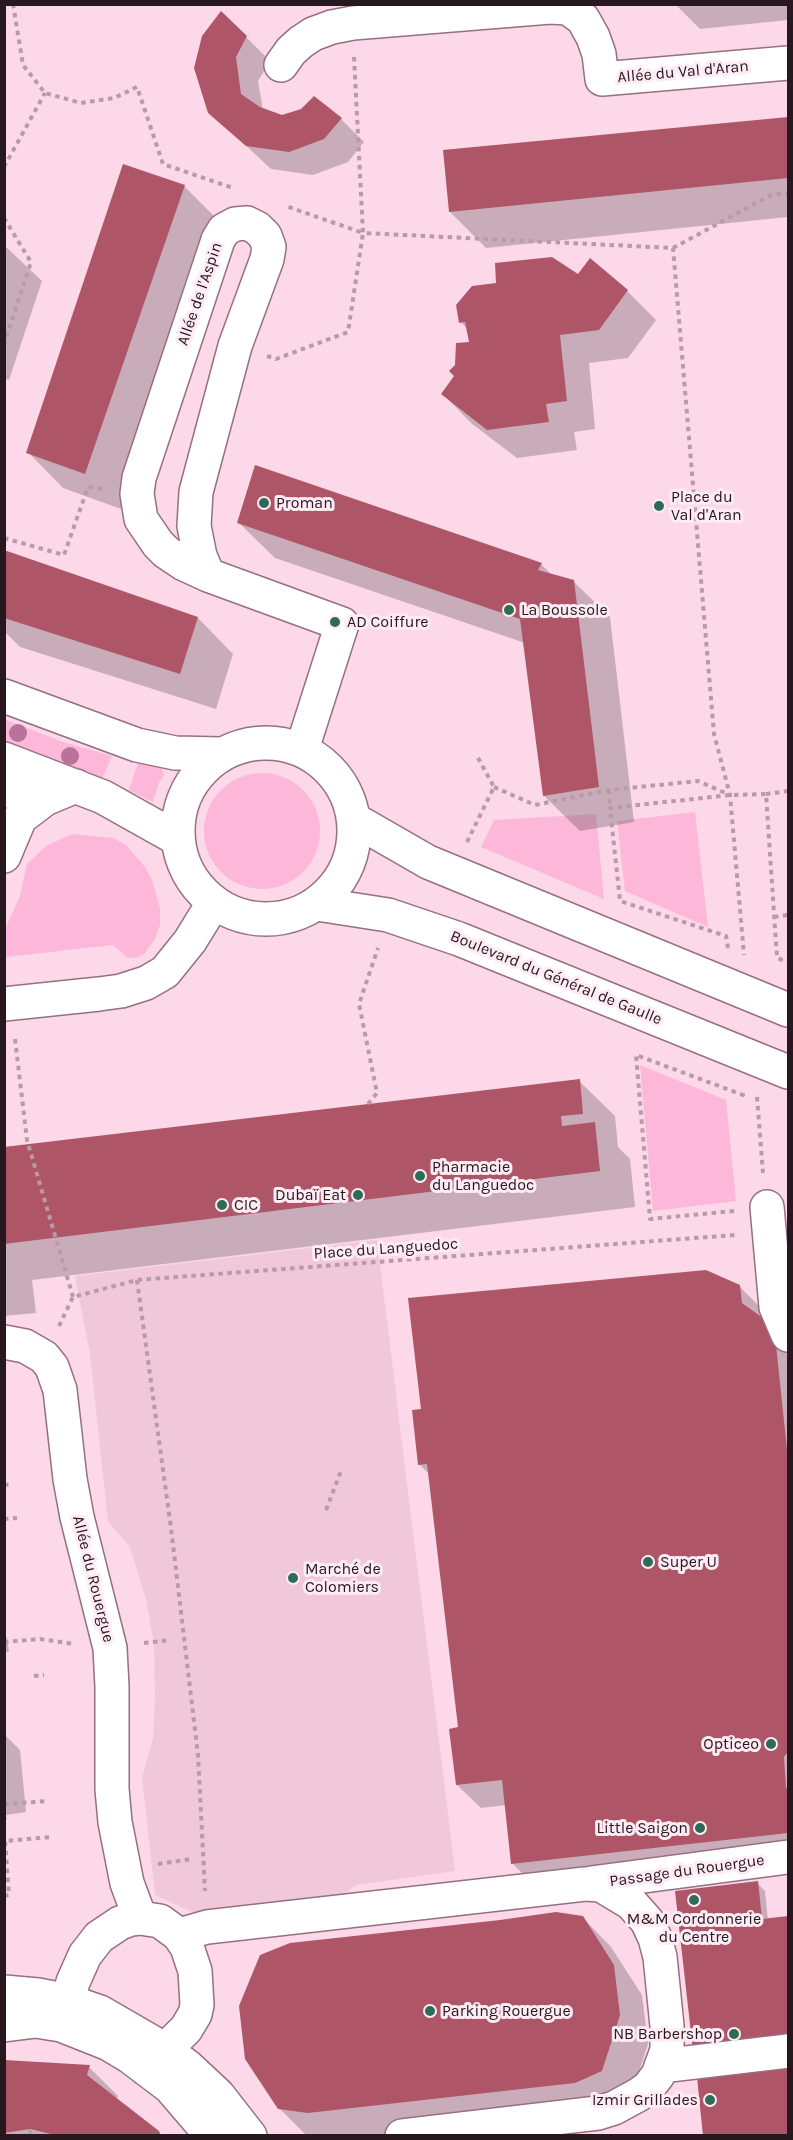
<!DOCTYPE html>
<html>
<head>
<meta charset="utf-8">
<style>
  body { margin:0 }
  #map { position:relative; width:793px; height:2140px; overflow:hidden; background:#fcd8e9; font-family:Karla,sans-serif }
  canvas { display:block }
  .frame { position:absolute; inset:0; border:6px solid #27171f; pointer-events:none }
</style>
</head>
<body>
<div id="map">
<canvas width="793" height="2140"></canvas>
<div class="frame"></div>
</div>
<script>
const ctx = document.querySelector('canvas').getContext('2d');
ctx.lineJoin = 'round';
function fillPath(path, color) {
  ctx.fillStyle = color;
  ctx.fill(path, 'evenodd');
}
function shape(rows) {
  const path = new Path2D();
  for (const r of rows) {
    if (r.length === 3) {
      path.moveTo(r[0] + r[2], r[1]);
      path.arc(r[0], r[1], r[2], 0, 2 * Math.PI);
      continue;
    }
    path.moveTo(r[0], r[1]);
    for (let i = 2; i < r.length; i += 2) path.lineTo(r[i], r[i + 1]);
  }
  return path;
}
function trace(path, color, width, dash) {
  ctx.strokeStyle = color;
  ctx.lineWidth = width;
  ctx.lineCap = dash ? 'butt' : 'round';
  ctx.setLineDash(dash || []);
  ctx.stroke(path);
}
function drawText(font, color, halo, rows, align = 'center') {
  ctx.font = font + ' Karla,sans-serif';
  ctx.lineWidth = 6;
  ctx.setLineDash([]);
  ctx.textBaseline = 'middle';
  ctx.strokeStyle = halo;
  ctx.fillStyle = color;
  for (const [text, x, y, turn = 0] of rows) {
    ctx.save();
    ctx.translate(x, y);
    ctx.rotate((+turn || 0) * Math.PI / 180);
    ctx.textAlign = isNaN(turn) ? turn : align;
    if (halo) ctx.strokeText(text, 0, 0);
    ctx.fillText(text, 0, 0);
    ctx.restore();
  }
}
fillPath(shape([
  [377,1240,455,1871,356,1885,334,1902,201,1916,155,1895,142,1777,153,1739,155,1695,154,1644,146,1599,130,1547,108,1522,90,1354,75,1276]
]), '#f1c8da');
fillPath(shape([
  [4,719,63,742,112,756,102,779,5,741],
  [138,763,160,767,163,771,164,775,159,783,153,802,129,790],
  [262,831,58],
  [695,812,708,927,625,891,617,821],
  [596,814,604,899,481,847,494,820],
  [72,834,113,838,126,845,145,867,152,880,160,908,160,925,155,939,145,953,139,957,128,958,113,945,6,957,5,929,20,896,27,864,46,846],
  [640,1065,726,1100,736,1201,653,1211]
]), '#fdb8d9');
fillPath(shape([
  [675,4,788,4,788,20,700,29],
  [246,37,270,61,258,81,263,110,282,116,341,119,364,142,348,162,313,175,271,169,210,112,196,68],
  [788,118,788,217,486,248,450,212,445,151],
  [184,186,220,222,121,509,63,488,28,452],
  [4,245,42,281,9,380,4,378],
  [590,260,627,291,656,320,628,358,589,363,595,429,574,432,577,450,517,458,471,423,443,394,456,376,471,343,468,330,461,322,578,276],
  [256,467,541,564,552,575,573,581,610,617,634,822,580,831,544,796,525,643,275,558,239,523],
  [4,551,198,618,233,654,216,709,20,647,4,631],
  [579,1081,615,1116,618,1147,630,1159,635,1207,32,1280,36,1313,4,1316,4,1148],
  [739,1286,763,1310,788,1343,788,1859,536,1887,512,1863,506,1805,481,1808,457,1785,460,1729,430,1475,419,1464,422,1410],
  [4,1634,7,1638,9,1652,4,1652],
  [4,1734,20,1750,26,1812,6,1815,7,1820,4,1820],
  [757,1883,765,1891,768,1920,788,1917,788,2048,695,2050],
  [582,1917,611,1947,642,1995,648,2044,630,2100,389,2136,307,2136,279,2108],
  [4,2061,89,2067,118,2096,117,2100,161,2136,4,2136],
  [788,2067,788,2136,705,2136,699,2078]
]), '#0003');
fillPath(shape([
  [221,11,247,36,236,57,241,94,260,107,282,115,301,109,314,96,342,118,324,139,289,152,246,146,208,113,194,68,202,36],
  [788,117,788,178,449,212,443,150],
  [123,164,185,185,85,474,26,453],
  [552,257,578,274,590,258,628,290,599,330,560,335,567,401,546,404,549,422,487,430,441,394,454,376,449,371,455,365,456,343,469,342,465,322,459,323,456,305,472,286,496,283,495,263],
  [255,465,542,563,538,570,574,580,599,787,543,796,520,619,237,523],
  [4,550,198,617,180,674,4,618],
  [580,1079,583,1114,561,1116,562,1126,595,1122,600,1171,4,1244,4,1147],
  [706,1270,740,1285,742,1303,774,1326,788,1459,788,1752,784,1757,786,1788,788,1788,788,1833,511,1864,502,1780,456,1785,449,1729,458,1727,427,1464,418,1465,412,1410,421,1409,408,1298],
  [758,1881,762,1919,788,1916,788,2039,693,2051,675,1891],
  [556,1912,583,1916,614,1965,620,2015,602,2071,575,2083,308,2113,278,2109,245,2059,239,2006,260,1955,290,1943,500,1920],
  [4,2060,90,2065,87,2075,159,2131,161,2136,59,2136,30,2129,4,2133],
  [788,2066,788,2136,703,2136,697,2077]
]), '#ae5667');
const minor = shape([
  [281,65,291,51,301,42,313,34,332,27,353,23,550,7,568,8,583,19,593,37,599,54,602,79,788,63],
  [247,223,257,228,265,236,269,247,267,259,235,346,196,492,194,526,200,556,208,575,184,564,166,552,158,544,141,519,137,494,139,478,218,240,224,230,235,224,247,223],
  [208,575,342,624,302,749],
  [4,696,137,745,175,753,221,754],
  [266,831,88],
  [4,759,103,797,178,839],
  [4,789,15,793,59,788],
  [355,820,428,862,788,1010],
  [4,856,20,818,45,799,76,786],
  [317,904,388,915,459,939,788,1072],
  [4,1004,99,994,121,991,146,983,165,972,190,941,214,902],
  [767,1207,776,1307,788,1335],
  [4,1342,25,1346,44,1357,52,1367,60,1390,70,1479,77,1517,110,1648,112,1687,112,1789,115,1822,127,1883,140,1918],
  [591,1883,788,1857],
  [179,1935,207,1927,585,1884,601,1885,631,1903,647,1921,655,1938,660,1957,667,2026,667,2050,658,2075,648,2088,638,2095,614,2108,598,2113,402,2136],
  [4,1992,38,1995,68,2001,100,2012,164,2049,188,2067,218,2095,250,2136],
  [4,2025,36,2021,61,2025,109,2044,129,2056,170,2087,212,2136],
  [61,2025,73,1982,85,1955,99,1937,120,1923,131,1919,140,1918,160,1921,179,1935,187,1947,195,1971,197,2005,195,2014,186,2029,146,2069],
  [661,2066,788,2051]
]);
trace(minor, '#966f82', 36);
trace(shape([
  [13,4,23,65,45,93,81,103,114,98,137,87,163,164,233,188],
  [4,5,5,4],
  [354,57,363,233,673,248,714,734,730,795,744,955],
  [4,167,45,93],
  [4,218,31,262,4,344],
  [673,248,771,195,788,193],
  [267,356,276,359,348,332,363,233,286,206],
  [4,538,64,555,88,487,103,489],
  [494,787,535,805,609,790,698,781,730,795],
  [609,790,610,808],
  [766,794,788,791],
  [467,842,494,787,477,756],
  [774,917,788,915],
  [728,948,726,936,620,901,610,808,730,795,766,794,777,958,788,962],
  [15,1039,27,1140,73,1297],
  [757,1097,763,1173],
  [368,1104,377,1093,359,1004,378,948],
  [734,1211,650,1219,636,1055,743,1095,742,1090],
  [137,1280,171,1528,198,1755,205,1891],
  [59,1326,73,1297,137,1280,735,1235],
  [4,1485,13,1484],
  [326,1510,341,1471],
  [4,1519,17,1518],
  [4,1642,40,1639,74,1644],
  [144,1643,170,1640],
  [34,1676,44,1675],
  [4,1804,49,1801],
  [158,1864,192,1859],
  [4,1896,9,1895,5,1841,51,1837],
  [30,2129,30,2136]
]), '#b89aa8', 4, [4.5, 4.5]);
trace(minor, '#fff', 33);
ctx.fillStyle = '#b9729a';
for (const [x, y] of [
  [18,733],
  [70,756]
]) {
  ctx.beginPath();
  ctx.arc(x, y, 9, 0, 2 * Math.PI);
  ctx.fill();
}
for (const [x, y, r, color] of [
  [264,503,6,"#2d6b56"],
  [659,506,6,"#2d6b56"],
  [509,610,6,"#2d6b56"],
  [335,622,6,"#2d6b56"],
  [420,1176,6,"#2d6b56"],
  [358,1195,6,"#2d6b56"],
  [222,1205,6,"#2d6b56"],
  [648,1562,6,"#2d6b56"],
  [293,1578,6,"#2d6b56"],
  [771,1744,6,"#2d6b56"],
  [700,1828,6,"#2d6b56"],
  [694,1900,6,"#2d6b56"],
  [430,2011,6,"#2d6b56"],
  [734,2034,6,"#2d6b56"],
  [710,2100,6,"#2d6b56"]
]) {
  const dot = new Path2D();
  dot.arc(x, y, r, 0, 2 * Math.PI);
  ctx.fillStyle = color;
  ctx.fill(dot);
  trace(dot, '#feebf3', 2);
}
drawText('16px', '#27171f', '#feebf3', [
  ["Allée du Val d'Aran",683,72,-5],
  ["Allée de l'Aspin",200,294,-71],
  ["Boulevard du Général de Gaulle",556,978,22],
  ["Place du Languedoc",386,1249,-4],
  ["Allée du Rouergue",93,1579,76],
  ["Passage du Rouergue",687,1871,-8]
]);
drawText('16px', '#27171f', '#feebf3', [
  ["Place du",671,497],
  ["Val d'Aran",671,515],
  ["Proman",276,503],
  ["La Boussole",521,610],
  ["AD Coiffure",347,622],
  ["Pharmacie",432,1167],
  ["du Languedoc",432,1185],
  ["Dubaï Eat",346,1195,"right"],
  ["CIC",234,1205],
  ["Super U",660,1562],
  ["Marché de",305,1569],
  ["Colomiers",305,1587],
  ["Opticeo",759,1744,"right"],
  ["Little Saigon",688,1828,"right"],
  ["M&M Cordonnerie",694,1919,"center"],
  ["du Centre",694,1937,"center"],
  ["Parking Rouergue",442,2011],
  ["NB Barbershop",722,2034,"right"],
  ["Izmir Grillades",698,2100,"right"]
], 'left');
</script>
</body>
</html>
